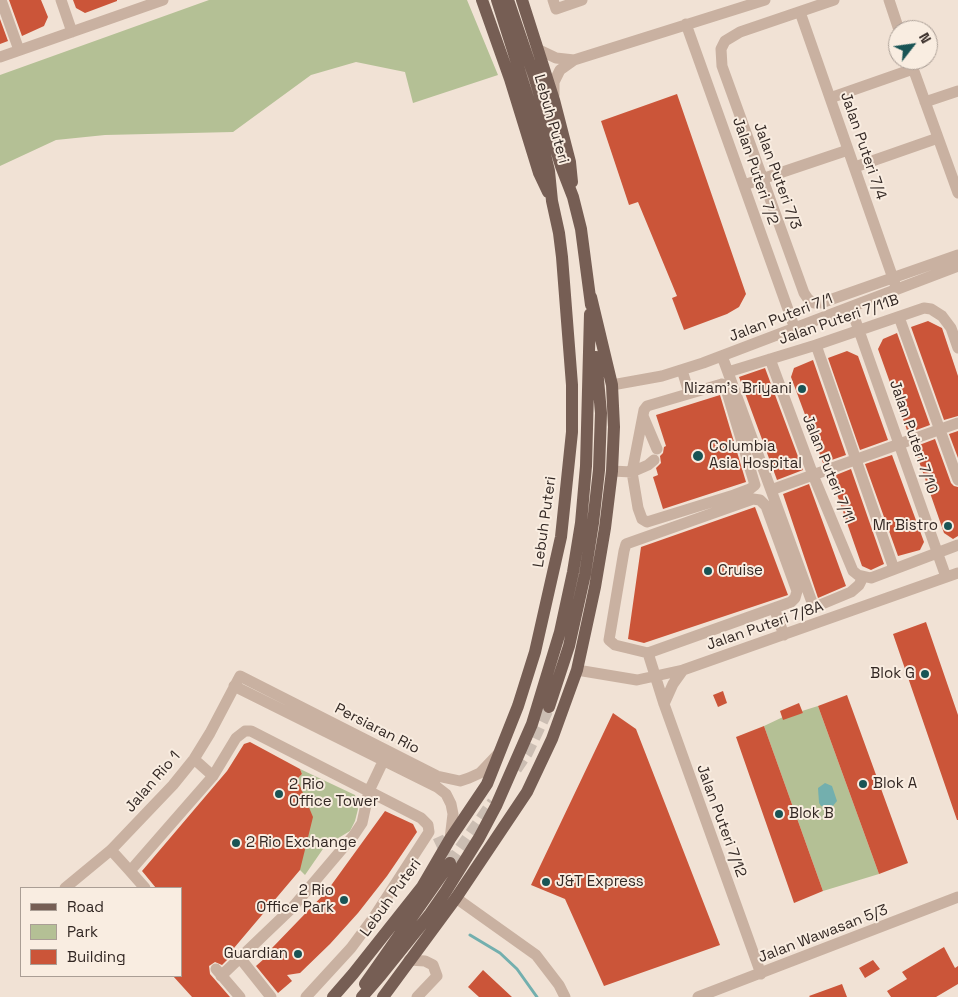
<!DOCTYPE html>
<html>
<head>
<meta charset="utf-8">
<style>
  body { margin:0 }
  #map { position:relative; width:958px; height:997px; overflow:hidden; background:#f1e2d5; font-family:"Space Grotesk",sans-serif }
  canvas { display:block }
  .legend { position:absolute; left:20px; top:887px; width:162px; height:90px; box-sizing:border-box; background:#f9ede1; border:1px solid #aa9e95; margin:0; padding:6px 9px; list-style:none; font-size:15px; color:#332824 }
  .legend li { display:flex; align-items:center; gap:10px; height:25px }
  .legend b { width:25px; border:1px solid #aa9e95 }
  .north { position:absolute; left:888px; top:20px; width:50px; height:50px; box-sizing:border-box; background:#f9ede1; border:1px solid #aa9e95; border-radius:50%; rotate:60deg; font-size:14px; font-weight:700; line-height:20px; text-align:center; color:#332824 }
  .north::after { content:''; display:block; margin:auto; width:18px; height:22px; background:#195455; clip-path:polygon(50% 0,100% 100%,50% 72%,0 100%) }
</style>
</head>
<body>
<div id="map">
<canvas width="958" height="997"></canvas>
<ul class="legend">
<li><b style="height:6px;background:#765e54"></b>Road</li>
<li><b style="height:14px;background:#b4c095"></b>Park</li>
<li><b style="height:14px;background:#cb5539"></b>Building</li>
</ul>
<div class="north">N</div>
</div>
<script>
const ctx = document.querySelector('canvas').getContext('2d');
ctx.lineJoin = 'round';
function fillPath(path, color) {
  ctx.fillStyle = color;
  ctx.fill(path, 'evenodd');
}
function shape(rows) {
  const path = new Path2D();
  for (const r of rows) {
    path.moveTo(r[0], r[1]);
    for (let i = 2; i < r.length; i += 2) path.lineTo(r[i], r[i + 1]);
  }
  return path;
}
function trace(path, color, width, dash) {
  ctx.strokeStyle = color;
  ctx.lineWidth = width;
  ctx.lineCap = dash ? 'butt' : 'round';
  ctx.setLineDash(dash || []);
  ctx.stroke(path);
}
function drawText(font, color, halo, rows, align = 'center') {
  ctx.font = font + ' "Space Grotesk",sans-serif';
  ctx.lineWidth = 4;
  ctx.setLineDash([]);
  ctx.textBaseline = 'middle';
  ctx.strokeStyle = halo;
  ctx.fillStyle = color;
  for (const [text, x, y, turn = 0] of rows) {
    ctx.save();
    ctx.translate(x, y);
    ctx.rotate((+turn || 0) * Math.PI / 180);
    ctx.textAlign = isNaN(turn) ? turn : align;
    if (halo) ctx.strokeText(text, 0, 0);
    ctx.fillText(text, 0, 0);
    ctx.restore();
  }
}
fillPath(shape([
  [209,0,467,0,498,75,413,103,405,72,356,62,311,75,233,132,105,135,56,140,0,166,0,75],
  [818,706,879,874,823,891,764,726,783,717,803,713,802,711],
  [300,769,355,795,358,809,355,821,350,831,325,846,305,875,300,870,297,779,302,774]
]), '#b4c095');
fillPath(shape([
  [825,783,832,786,837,801,832,807,829,808,821,806,819,803,818,788]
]), '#73afae');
trace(shape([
  [470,935,500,953,517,969,537,997]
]), '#73afae', 3);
fillPath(shape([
  [9,0,41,0,48,17,44,26,22,36],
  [73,0,117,0,117,1,85,13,76,8],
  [0,19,8,41,0,44],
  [677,94,746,294,739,307,727,314,684,330,672,298,677,296,638,202,629,205,601,121],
  [928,321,942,328,958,376,958,416,944,420,911,327],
  [897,333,930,425,908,433,878,349,883,339],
  [847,351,858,356,888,440,860,450,828,358],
  [813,360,846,455,823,463,791,377,794,368],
  [765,368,803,470,777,480,739,377],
  [720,395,746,482,663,509,653,477,658,475,656,468,661,463,660,456,663,453,664,447,666,446,656,415],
  [958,431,958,458,949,434],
  [935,439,951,483,954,486,958,487,958,536,953,539,944,533,914,447],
  [892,455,924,542,920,550,898,556,865,464],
  [851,469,884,564,871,570,862,566,831,477],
  [809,484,846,586,818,598,783,494],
  [755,507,788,595,644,643,628,639,641,547],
  [926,622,958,715,958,820,957,820,893,634],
  [723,691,727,703,718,707,713,695],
  [847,695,908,863,879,874,818,706],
  [799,703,803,713,783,720,780,711],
  [613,713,636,729,720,945,604,986,565,899,531,885],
  [764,726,823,891,794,903,736,737],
  [250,742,300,769,302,774,297,779,313,817,300,870,234,948,236,951,222,965,215,962,209,966,210,974,230,997,192,997,173,976,181,976,181,888,156,888,142,871,227,771,244,744],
  [385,811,413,824,417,832,387,876,358,913,330,944,300,973,287,975,292,981,278,993,256,966,274,950,272,948,327,891],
  [944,947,955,968,958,966,958,984,936,997,891,997,887,991,907,979,902,972],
  [873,960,880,969,865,978,859,968],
  [483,970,512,997,479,997,468,987],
  [842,984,847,997,810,997,809,996]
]), '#cb5539');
trace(shape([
  [438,837,447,856]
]), '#cbbdb2', 11, [11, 5.5]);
trace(shape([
  [516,769,527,753,549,707],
  [450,863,493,802]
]), '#cbbdb2', 12, [12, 6]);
trace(shape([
  [1,0,19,50],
  [61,0,72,32],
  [553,0,556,9,582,0],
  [834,0,740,32,725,41,721,49,722,66,804,293,808,299,814,303,821,303,958,255],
  [889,0,899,30],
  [800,12,895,284],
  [686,24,795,329],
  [537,49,556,58,574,60],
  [0,57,163,0],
  [910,60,958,193],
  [554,95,554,82,560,70,574,60,765,0],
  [830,98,913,69],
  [925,102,958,91],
  [855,167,938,138],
  [744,185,848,150],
  [851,308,946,577],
  [899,317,958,480],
  [816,345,894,569],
  [722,356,813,605,815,607,851,592,859,585,863,577],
  [770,359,813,475,853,571,858,575,871,578,958,545],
  [682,370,689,393],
  [728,372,816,345,924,308,931,309,942,316,951,328,958,348],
  [722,384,725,386,755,485,750,489,734,495,647,522,642,519,638,508,632,472,644,410,647,406,722,384],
  [612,385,662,376,703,363,958,266],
  [643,416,657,449],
  [612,471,632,472,648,465,654,460],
  [771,490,958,423],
  [753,499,760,500,766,506,797,591,795,598,791,602,648,653,615,645,609,640,624,551,626,544,753,499],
  [774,608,784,635],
  [648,653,664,704,761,974],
  [577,670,637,680,683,670,958,573],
  [234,686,437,787,446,794,451,804,453,814,450,839],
  [664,704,673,684,683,670],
  [194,759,213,776],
  [111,850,130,871,213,776,236,738,245,731,251,731,421,818,428,825,429,832,374,917,351,948,306,997],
  [130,871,145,888],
  [65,888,111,850,173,785,194,759,210,733,240,676,437,776,460,781,469,778,480,773,498,754],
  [456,898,536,955,559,985,565,997],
  [240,958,271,997],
  [409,960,425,961,433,965,437,976,417,997],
  [216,969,240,997],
  [221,976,292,908,354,835,362,823,369,791,388,751],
  [698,997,958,897]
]), '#c9b1a1', 11);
trace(shape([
  [482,0,510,79,539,173,548,192],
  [508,0,534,76,561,166,573,197,581,229,591,305],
  [522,0,554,100,570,162,572,182],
  [549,707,569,646,585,574,593,523,599,470,601,413,596,357],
  [365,984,450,863],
  [333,997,353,974,422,887,450,839,487,784,518,706,535,652,561,537,572,432,572,385,562,257,559,233,552,201,549,171,542,142,497,0],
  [362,997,381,975,430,914,446,891,479,838,496,806,532,724,560,632,573,572,581,523,586,466,590,314],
  [383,997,456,898,527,792,552,739,577,670,595,587,605,528,612,471,614,427,612,385,591,297]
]), '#765e54', 12);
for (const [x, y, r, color] of [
  [802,389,5,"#195455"],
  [698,456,6,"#195455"],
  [948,526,5,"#195455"],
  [708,571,5,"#195455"],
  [925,674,5,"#195455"],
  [863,784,5,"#195455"],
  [279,794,5,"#195455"],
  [779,814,5,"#195455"],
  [236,843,5,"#195455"],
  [546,882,5,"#195455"],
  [344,900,5,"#195455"],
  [298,954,5,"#195455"]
]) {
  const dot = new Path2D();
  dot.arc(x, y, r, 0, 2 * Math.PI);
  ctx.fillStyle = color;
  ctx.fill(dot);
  trace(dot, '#f9ede1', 2);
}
drawText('15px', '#332824', '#f9ede1', [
  ["Lebuh Puteri",551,119,74],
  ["Jalan Puteri 7/4",863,146,71],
  ["Jalan Puteri 7/2",755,171,71],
  ["Jalan Puteri 7/3",777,176,70],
  ["Jalan Puteri 7/1",781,318,-21],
  ["Jalan Puteri 7/11B",839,320,-19],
  ["Jalan Puteri 7/10",913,437,71],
  ["Jalan Puteri 7/11",828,469,68],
  ["Lebuh Puteri",545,522,-82],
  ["Jalan Puteri 7/8A",765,626,-19],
  ["Persiaran Rio",377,729,27],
  ["Jalan Rio 1",153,782,-49],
  ["Jalan Puteri 7/12",721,821,70],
  ["Lebuh Puteri",391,898,-54],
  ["Jalan Wawasan 5/3",823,934,-21]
]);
drawText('15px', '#332824', '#f9ede1', [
  ["Nizam's Briyani",792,389,"right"],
  ["Columbia",709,447],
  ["Asia Hospital",709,464],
  ["Mr Bistro",938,526,"right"],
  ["Cruise",718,571],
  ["Blok G",915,674,"right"],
  ["Blok A",873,784],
  ["2 Rio",289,785],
  ["Office Tower",289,802],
  ["Blok B",789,814],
  ["2 Rio Exchange",246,843],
  ["J&T Express",556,882],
  ["2 Rio",334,891,"right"],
  ["Office Park",334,908,"right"],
  ["Guardian",288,954,"right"]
], 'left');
</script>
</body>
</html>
